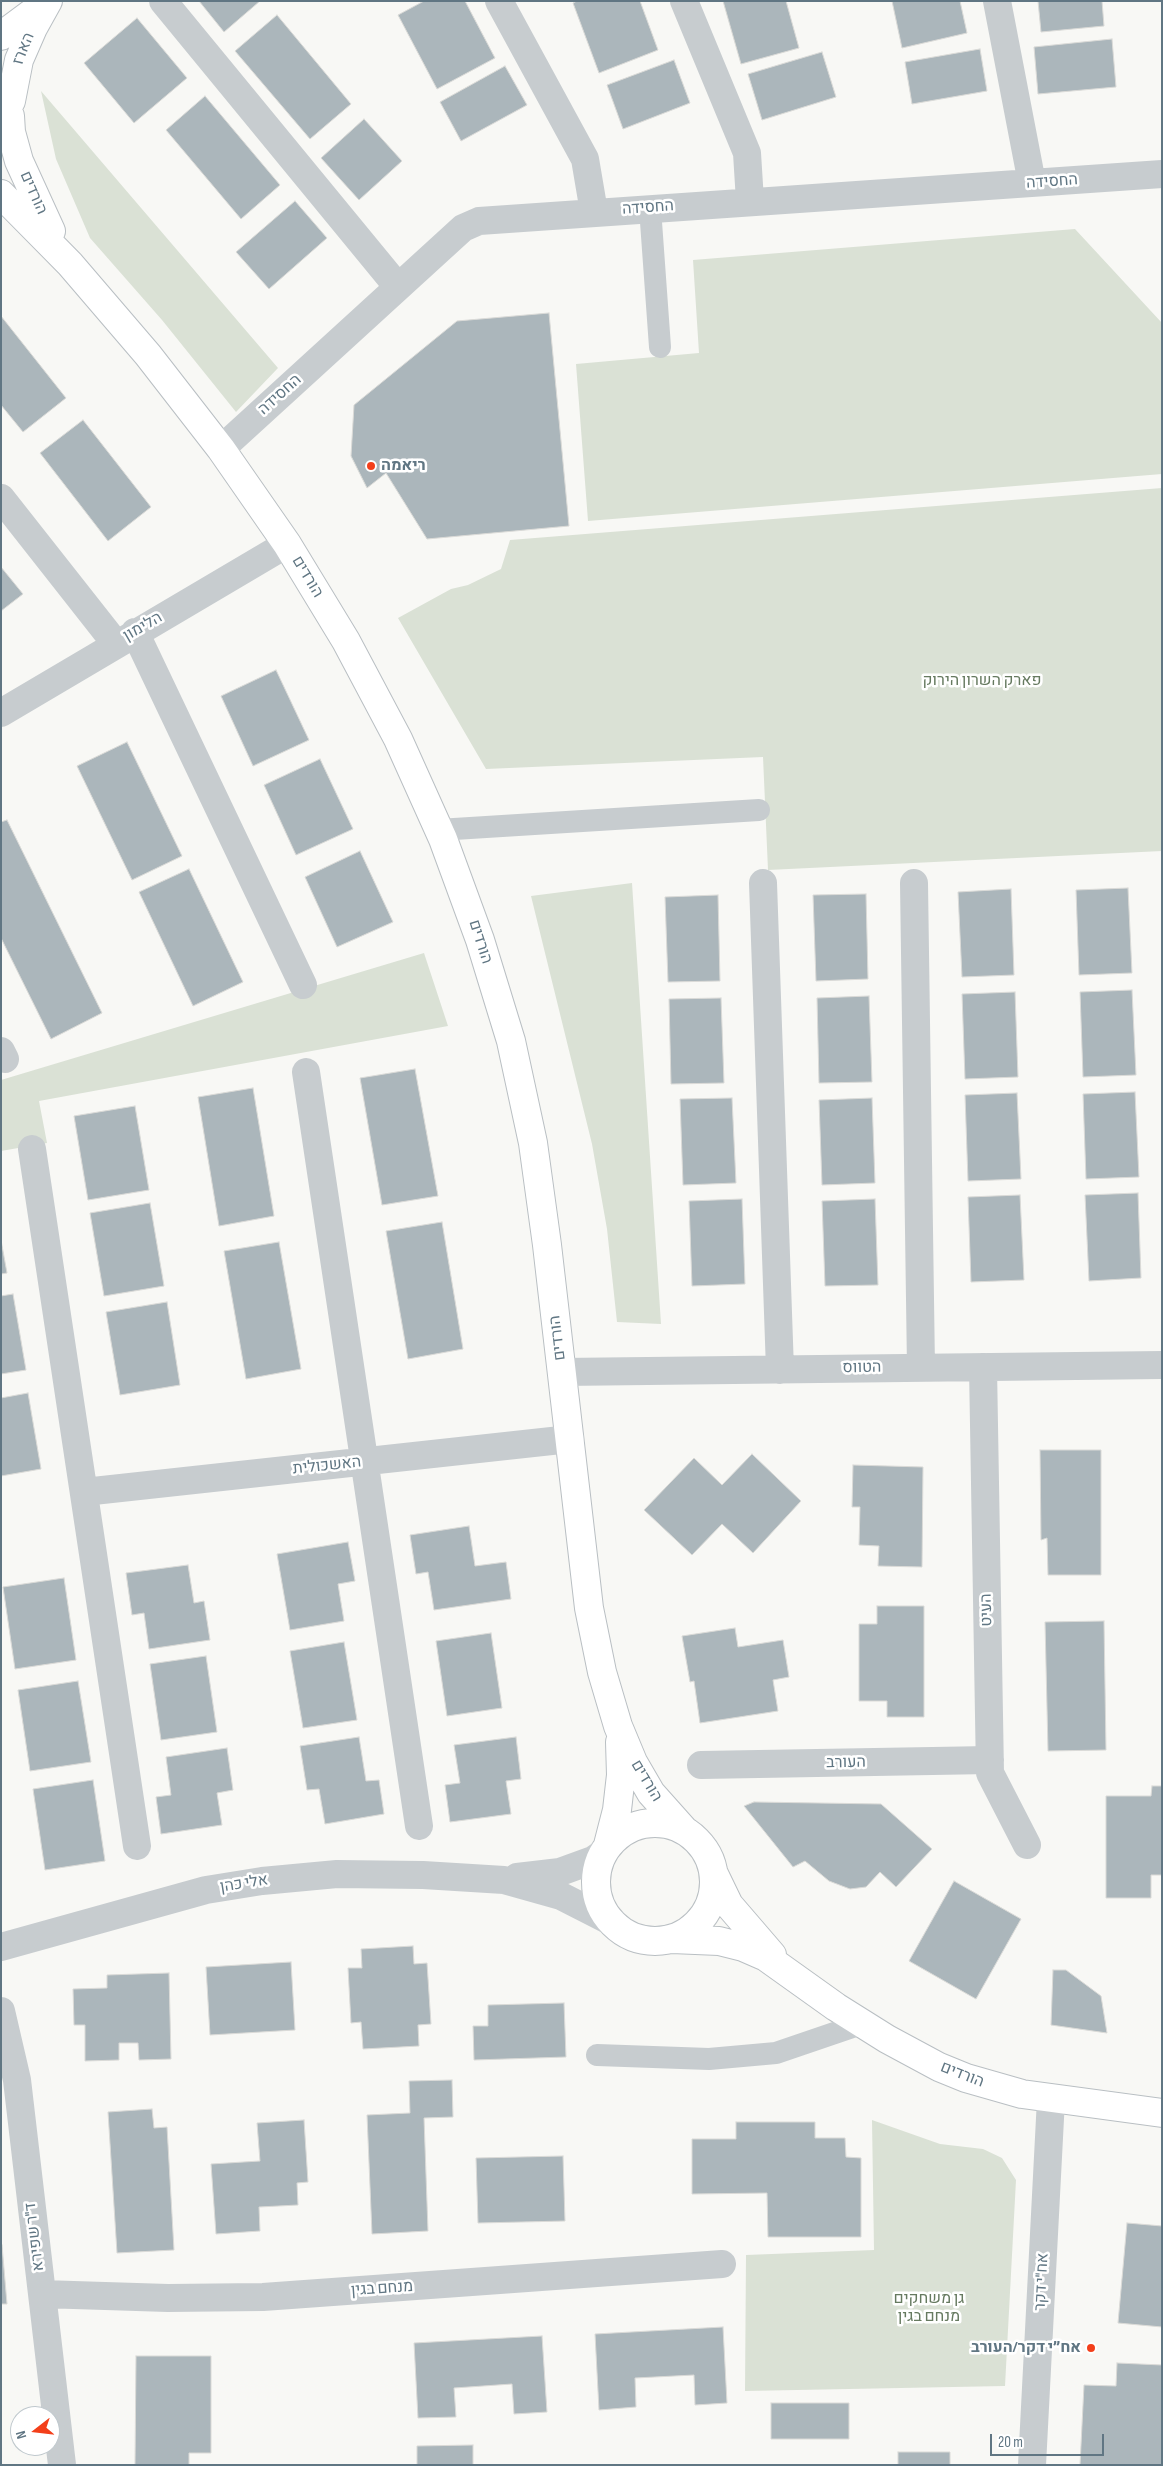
<!DOCTYPE html>
<html>
<head>
<meta charset="utf-8">
<style>
  body { margin:0 }
  #map { position:relative; width:1163px; height:2466px; overflow:hidden; background:#f8f8f5; font-family:"Sofia Sans Condensed",sans-serif }
  canvas { display:block }
  .frame { position:absolute; inset:0; border:2px solid #607683; pointer-events:none }
  .north { position:absolute; left:10px; top:2406px; width:50px; height:50px; box-sizing:border-box; background:#fff; border:1px solid #bfc8cd; border-radius:50%; rotate:254deg; font-size:14px; font-weight:700; line-height:20px; text-align:center; color:#607683 }
  .north::after { content:''; display:block; margin:auto; width:18px; height:22px; background:#f33f1a; clip-path:polygon(50% 0,100% 100%,50% 72%,0 100%) }
  .scale { position:absolute; left:990px; top:2434px; width:114px; height:22px; box-sizing:border-box; border:2px solid #607683; border-top:0; padding-left:6px; font-size:15px; line-height:18px; white-space:nowrap; color:#607683; -webkit-text-stroke:4px #fff; paint-order:stroke }
</style>
</head>
<body>
<div id="map">
<canvas width="1163" height="2466"></canvas>
<div class="frame"></div>
<div class="north">N</div>
<div class="scale">20 m</div>
</div>
<script>
const ctx = document.querySelector('canvas').getContext('2d');
ctx.lineJoin = 'round';
function fillPath(path, color) {
  ctx.fillStyle = color;
  ctx.fill(path, 'evenodd');
}
function shape(rows) {
  const path = new Path2D();
  for (const r of rows) {
    if (r.length === 3) {
      path.moveTo(r[0] + r[2], r[1]);
      path.arc(r[0], r[1], r[2], 0, 2 * Math.PI);
      continue;
    }
    path.moveTo(r[0], r[1]);
    for (let i = 2; i < r.length; i += 2) path.lineTo(r[i], r[i + 1]);
  }
  return path;
}
function trace(path, color, width, dash) {
  ctx.strokeStyle = color;
  ctx.lineWidth = width;
  ctx.lineCap = dash ? 'butt' : 'round';
  ctx.setLineDash(dash || []);
  ctx.stroke(path);
}
function drawText(font, color, halo, rows, align = 'center') {
  ctx.font = font + ' "Sofia Sans Condensed",Heebo,sans-serif';
  ctx.lineWidth = 5;
  ctx.setLineDash([]);
  ctx.textBaseline = 'middle';
  ctx.strokeStyle = halo;
  ctx.fillStyle = color;
  for (const [text, x, y, turn = 0] of rows) {
    ctx.save();
    ctx.translate(x, y);
    ctx.rotate((+turn || 0) * Math.PI / 180);
    ctx.textAlign = isNaN(turn) ? turn : align;
    if (halo) ctx.strokeText(text, 0, 0);
    ctx.fillText(text, 0, 0);
    ctx.restore();
  }
}
fillPath(shape([
  [41,91,278,368,236,412,162,320,90,238,56,159],
  [1075,229,1162,323,1162,474,588,521,576,364,699,353,693,260],
  [1162,488,1162,851,768,870,763,757,486,769,398,618,451,589,468,585,501,569,510,540],
  [632,883,661,1324,617,1322,607,1229,592,1144,531,896],
  [424,953,448,1026,39,1101,47,1143,1,1151,1,1080],
  [872,2120,940,2144,983,2149,1002,2158,1016,2180,1005,2386,745,2391,746,2255,874,2250]
]), '#dae1d5');
const building = shape([
  [199,1,260,1,224,32,199,1],
  [424,1,465,1,495,58,437,89,398,15,424,1],
  [577,1,640,1,658,50,599,73,573,3,577,1],
  [723,1,786,1,799,48,741,64,723,1],
  [892,1,960,1,967,33,902,48,892,1],
  [1038,1,1102,1,1104,26,1041,32,1038,1],
  [277,15,351,104,310,139,235,51,277,15],
  [137,18,187,78,134,123,84,63,137,18],
  [1112,39,1116,87,1038,94,1034,47,1112,39],
  [980,49,987,91,912,104,905,62,980,49],
  [822,52,836,97,762,120,748,74,822,52],
  [674,60,690,103,623,129,607,85,674,60],
  [505,66,527,105,461,141,440,102,505,66],
  [205,96,280,185,241,219,166,130,205,96],
  [364,119,402,161,359,200,321,158,364,119],
  [295,201,327,238,269,289,236,252,295,201],
  [549,313,569,526,427,539,386,473,367,488,351,456,354,405,457,321,549,313],
  [1,316,66,398,23,432,1,405,1,316],
  [83,420,151,507,108,541,40,453,83,420],
  [1,567,23,594,1,611,1,567],
  [276,670,309,740,253,766,221,696,276,670],
  [127,742,182,856,132,880,77,766,127,742],
  [320,759,353,829,296,855,264,785,320,759],
  [7,820,102,1013,51,1039,1,938,1,822,7,820],
  [360,851,393,922,337,947,305,877,360,851],
  [189,869,243,982,193,1006,139,892,189,869],
  [1128,888,1132,973,1079,975,1076,890,1128,888],
  [1011,889,1014,975,962,977,958,892,1011,889],
  [866,894,868,979,816,981,813,895,866,894],
  [718,895,720,981,668,982,665,897,718,895],
  [1132,990,1136,1075,1083,1077,1080,992,1132,990],
  [1015,992,1018,1077,965,1079,962,994,1015,992],
  [869,996,872,1082,819,1083,817,998,869,996],
  [721,998,724,1083,671,1084,669,999,721,998],
  [415,1069,438,1196,382,1205,360,1078,415,1069],
  [253,1088,274,1216,219,1226,198,1097,253,1088],
  [1135,1092,1139,1177,1086,1179,1083,1094,1135,1092],
  [1017,1093,1021,1179,968,1181,965,1095,1017,1093],
  [732,1098,736,1183,683,1185,680,1099,732,1098],
  [872,1098,875,1183,822,1185,819,1100,872,1098],
  [135,1106,149,1190,88,1200,74,1116,135,1106],
  [1138,1193,1141,1278,1089,1281,1085,1195,1138,1193],
  [1020,1195,1024,1280,971,1282,968,1197,1020,1195],
  [742,1199,745,1284,692,1286,689,1201,742,1199],
  [875,1199,878,1285,825,1286,822,1201,875,1199],
  [150,1203,164,1286,104,1296,90,1213,150,1203],
  [442,1222,463,1349,408,1359,386,1231,442,1222],
  [1,1240,7,1273,1,1274,1,1240],
  [279,1242,301,1369,246,1379,224,1251,279,1242],
  [13,1294,26,1370,1,1374,1,1296,13,1294],
  [167,1302,180,1385,120,1395,106,1312,167,1302],
  [28,1393,41,1469,1,1476,1,1398,28,1393],
  [1040,1450,1101,1450,1101,1575,1048,1575,1047,1538,1041,1540,1040,1450],
  [752,1454,801,1501,753,1553,722,1524,692,1555,644,1510,694,1458,722,1485,752,1454],
  [853,1465,923,1467,922,1567,878,1566,879,1546,859,1545,860,1507,852,1507,853,1465],
  [469,1526,475,1566,506,1562,511,1599,434,1610,428,1572,416,1574,410,1535,469,1526],
  [348,1542,355,1581,338,1584,344,1621,290,1630,277,1554,348,1542],
  [188,1565,194,1603,204,1601,210,1640,149,1649,144,1613,132,1615,126,1573,188,1565],
  [64,1578,76,1660,15,1669,3,1587,64,1578],
  [877,1606,924,1606,924,1717,887,1717,887,1701,859,1701,859,1624,877,1624,877,1606],
  [1104,1621,1106,1750,1048,1751,1045,1622,1104,1621],
  [735,1628,738,1647,783,1640,789,1677,773,1680,778,1711,700,1723,694,1681,690,1682,682,1636,735,1628],
  [491,1633,502,1708,447,1716,436,1641,491,1633],
  [344,1642,357,1720,303,1728,290,1651,344,1642],
  [206,1656,217,1732,161,1740,150,1664,206,1656],
  [78,1681,91,1762,30,1771,18,1690,78,1681],
  [359,1737,366,1781,379,1780,384,1814,325,1824,319,1789,307,1790,300,1746,359,1737],
  [516,1737,521,1779,506,1781,511,1814,450,1822,445,1785,460,1783,454,1745,516,1737],
  [227,1748,233,1790,217,1793,222,1825,161,1834,156,1797,171,1795,166,1757,227,1748],
  [93,1780,105,1861,45,1870,33,1789,93,1780],
  [1152,1786,1162,1786,1162,1875,1151,1875,1151,1898,1106,1898,1106,1796,1151,1796,1152,1786],
  [754,1802,881,1804,932,1849,896,1887,880,1872,866,1887,850,1889,829,1881,805,1861,793,1867,744,1806,754,1802],
  [954,1881,1021,1919,976,1999,909,1961,954,1881],
  [413,1946,414,1964,427,1963,431,2024,418,2025,419,2046,363,2049,361,2022,351,2023,348,1968,362,1968,361,1949,413,1946],
  [291,1962,295,2030,210,2035,206,1967,291,1962],
  [1053,1970,1066,1970,1101,1996,1107,2033,1051,2025,1053,1970],
  [169,1973,171,2059,139,2060,138,2043,119,2043,119,2060,85,2061,85,2025,74,2025,73,1989,107,1988,107,1975,169,1973],
  [564,2003,566,2057,474,2060,473,2026,488,2026,488,2005,564,2003],
  [452,2080,453,2117,424,2118,428,2231,372,2234,367,2115,410,2113,409,2081,452,2080],
  [152,2109,154,2128,167,2127,174,2250,117,2253,108,2112,152,2109],
  [304,2120,308,2182,297,2183,298,2205,259,2207,260,2231,216,2234,211,2164,260,2161,257,2123,304,2120],
  [736,2122,815,2122,815,2138,845,2138,846,2157,861,2158,861,2237,768,2237,767,2193,692,2194,692,2139,736,2139,736,2122],
  [563,2156,565,2221,478,2223,476,2158,563,2156],
  [1127,2223,1162,2226,1162,2327,1118,2323,1127,2223],
  [2,2245,7,2304,1,2304,1,2245,2,2245],
  [723,2327,727,2403,695,2405,694,2375,635,2378,636,2407,599,2410,595,2334,723,2327],
  [542,2336,547,2412,514,2414,512,2384,454,2388,456,2417,418,2418,414,2343,542,2336],
  [136,2356,211,2356,211,2453,189,2453,189,2465,135,2465,136,2356],
  [1117,2363,1162,2365,1162,2465,1080,2465,1084,2385,1116,2386,1117,2363],
  [771,2403,849,2403,849,2439,771,2439,771,2403],
  [473,2445,473,2465,417,2465,417,2446,473,2445],
  [898,2452,950,2452,950,2465,898,2465,898,2452]
]);
fillPath(building, '#abb6bb');
trace(building, '#dadad7', 1);
const secondary = shape([
  [1,36,40,7],
  [11,101,19,60,33,28,48,1],
  [10,116,11,132,19,161,51,231],
  [1,194,70,264,148,355,221,449,287,544,346,641,398,739,443,839,480,940,511,1041,533,1143,547,1245,589,1608,602,1672,618,1726,633,1762,651,1793,684,1830],
  [655,1882,59],
  [608,1845,617,1810,621,1775,620,1742],
  [714,1874,729,1905,772,1955],
  [672,1939,719,1941,743,1947,766,1957,836,2007,887,2039,939,2067,966,2078,1022,2094,1162,2113]
]);
trace(secondary, '#b9bfc3', 30);
trace(shape([
  [650,208,660,347],
  [438,830,759,810],
  [597,2055,709,2059,776,2053,861,2024]
]), '#c7cccf', 22);
trace(shape([
  [163,1,398,287],
  [499,1,585,159,594,212],
  [684,1,747,153,750,201],
  [997,1,1032,183],
  [221,449,463,228,479,221,1162,174],
  [1,498,116,644],
  [135,632,303,985],
  [1,713,287,544],
  [763,883,780,1370],
  [914,883,921,1368],
  [1,1051,5,1059],
  [306,1072,419,1826],
  [32,1149,137,1846],
  [983,1367,990,1773,1027,1845],
  [562,1372,1162,1365],
  [84,1492,570,1439],
  [701,1765,990,1760],
  [517,1877,560,1872,593,1860,603,1853],
  [1,1947,206,1890,262,1881,337,1874,423,1875,504,1880,561,1896,612,1922],
  [1,2011,17,2080,62,2465],
  [42,2294,168,2298,263,2297,722,2264],
  [1032,2465,1051,2099]
]), '#c7cccf', 28);
trace(secondary, '#fff', 28);
for (const [x, y, r, color] of [
  [371,466,5,"#f33f1a"],
  [1091,2348,5,"#f33f1a"]
]) {
  const dot = new Path2D();
  dot.arc(x, y, r, 0, 2 * Math.PI);
  ctx.fillStyle = color;
  ctx.fill(dot);
  trace(dot, '#fff', 2);
}
drawText('16px', '#607683', '#fff', [
  ["הארז",24,49,-68],
  ["החסידה",1052,182,-4],
  ["הורדים",33,193,66],
  ["החסידה",648,208,-4],
  ["החסידה",280,395,-42],
  ["הורדים",307,577,59],
  ["הלימון",143,627,-30],
  ["הורדים",480,942,72],
  ["הורדים",558,1338,-97],
  ["הטווס",862,1368,-1],
  ["האשכולית",327,1466,-6],
  ["העיט",987,1610,-91],
  ["העורב",846,1763,-1],
  ["הורדים",646,1781,59],
  ["אלי כהן",244,1884,-9],
  ["הורדים",962,2075,21],
  ["ד\"ר שפירא",35,2237,-97],
  ["אח\"י דקר",1042,2282,-87],
  ["מנחם בגין",382,2289,-4]
]);
drawText('bold 16px', '#607683', '#fff', [
  ["ריאמה",381,466],
  ["אח״י דקר/העורב",1081,2348,"right"]
], 'left');
drawText('16px', '#667a60', '#fff', [
  ["פארק השרון הירוק",982,681],
  ["גן משחקים",929,2299],
  ["מנחם בגין",929,2317]
]);
</script>
</body>
</html>
